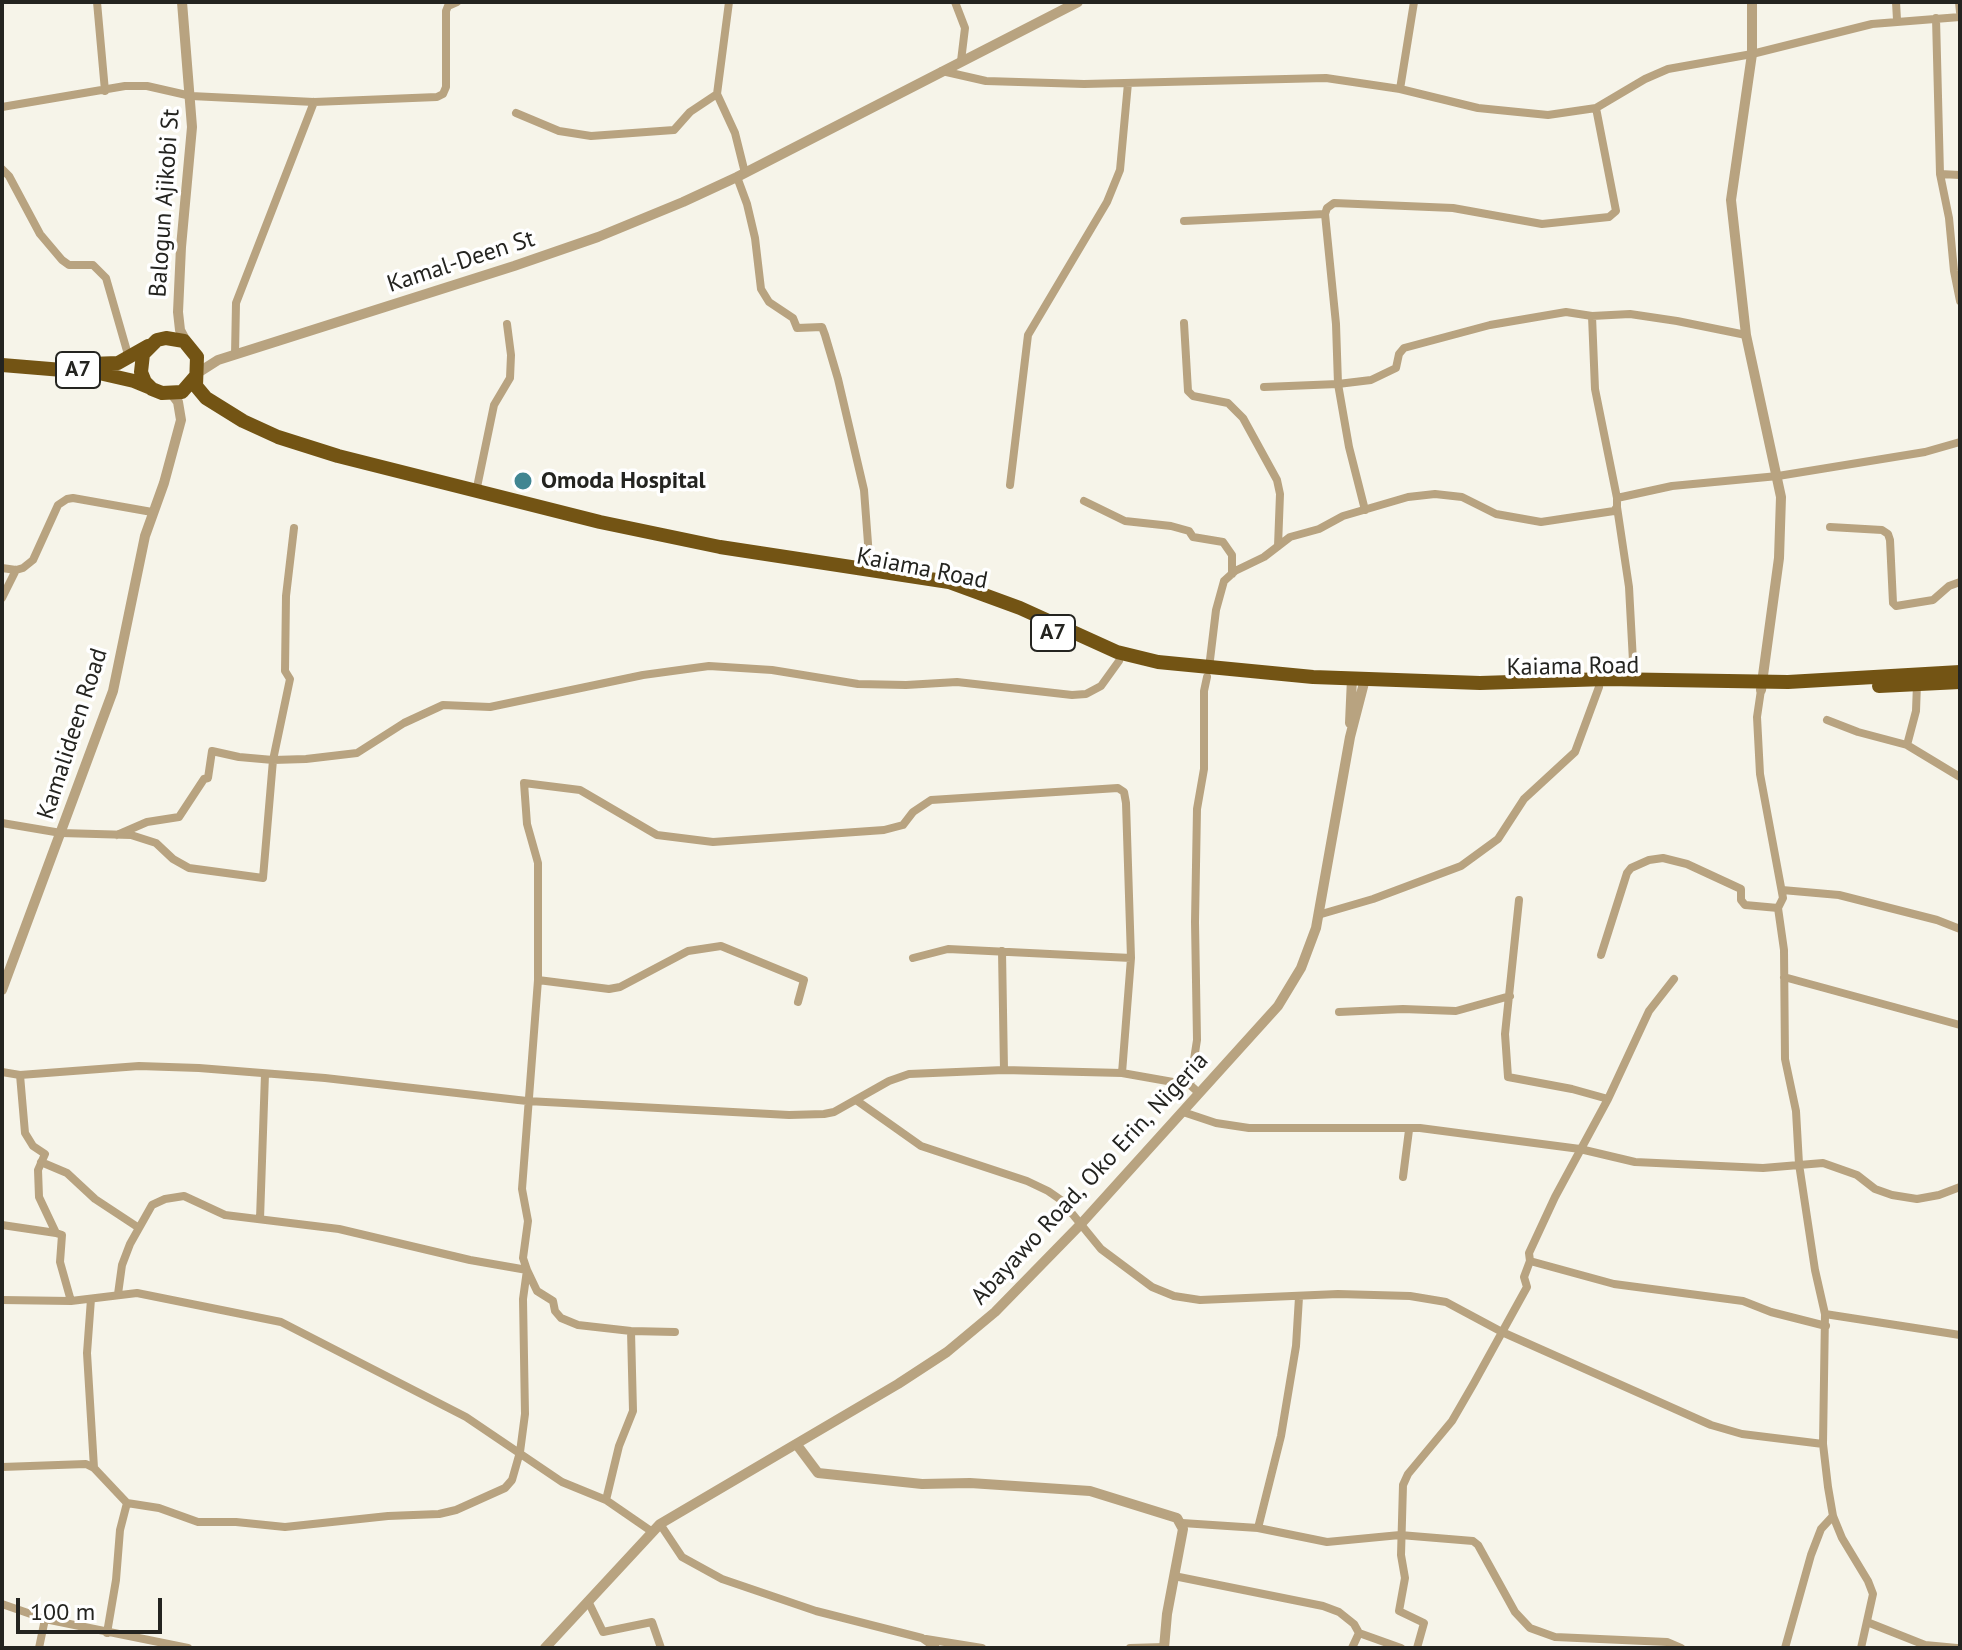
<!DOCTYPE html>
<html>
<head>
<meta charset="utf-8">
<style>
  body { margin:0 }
  #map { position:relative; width:1962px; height:1650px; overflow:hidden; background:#f6f4e9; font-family:"PT Sans",sans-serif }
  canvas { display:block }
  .frame { position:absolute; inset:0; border:4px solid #242420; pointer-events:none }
  .scale { position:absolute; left:16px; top:1598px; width:146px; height:36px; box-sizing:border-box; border:4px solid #242420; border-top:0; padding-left:10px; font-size:24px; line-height:28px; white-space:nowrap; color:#242420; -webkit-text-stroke:6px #fff; paint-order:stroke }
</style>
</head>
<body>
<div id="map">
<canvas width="1962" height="1650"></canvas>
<div class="frame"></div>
<div class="scale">100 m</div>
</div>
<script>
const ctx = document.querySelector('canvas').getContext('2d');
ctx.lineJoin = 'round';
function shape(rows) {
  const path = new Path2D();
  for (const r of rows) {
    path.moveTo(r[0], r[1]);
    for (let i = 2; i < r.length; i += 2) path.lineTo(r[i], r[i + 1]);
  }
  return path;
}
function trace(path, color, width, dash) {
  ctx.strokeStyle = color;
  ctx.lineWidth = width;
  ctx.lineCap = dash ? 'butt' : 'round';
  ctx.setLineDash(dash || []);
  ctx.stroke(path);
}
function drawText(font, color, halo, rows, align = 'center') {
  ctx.font = font + ' "PT Sans",sans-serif';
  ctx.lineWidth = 7;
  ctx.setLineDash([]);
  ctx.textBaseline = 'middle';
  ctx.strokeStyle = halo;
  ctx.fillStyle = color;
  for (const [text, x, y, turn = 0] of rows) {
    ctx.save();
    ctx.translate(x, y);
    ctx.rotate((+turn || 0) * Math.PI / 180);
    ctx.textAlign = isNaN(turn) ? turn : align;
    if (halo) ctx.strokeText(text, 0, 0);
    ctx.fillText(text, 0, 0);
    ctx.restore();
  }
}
trace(shape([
  [97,2,105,91],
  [955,2,965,28,961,61],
  [1896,2,1897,20],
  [1959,2,1960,12],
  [1936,18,1940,174,1949,218,1954,271,1960,301],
  [942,71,986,81,1084,84,1326,78,1400,89,1478,108,1548,115,1596,108,1645,79,1668,69,1752,54,1872,24,1960,17],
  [1400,89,1414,2],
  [717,94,735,133,745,173],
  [2,107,125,86,147,86,191,96,314,102,437,97,443,94,446,87,446,11,448,6,457,2],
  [516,113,559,131,591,136,674,130,690,112,717,94,729,2],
  [2,169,9,176,40,234,62,260,69,265,93,265,106,278,129,358],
  [1940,174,1960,175],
  [737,177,747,204,755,238,761,289,769,302,793,318,797,328,822,327,825,335,838,379,864,490,870,570],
  [1184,221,1325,214],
  [1184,323,1188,391,1193,396,1228,403,1243,418,1277,480,1280,494,1278,546],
  [235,355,236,303,314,102],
  [1264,387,1338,384,1371,380,1396,368,1399,354,1404,348,1490,325,1566,312,1592,316,1630,314,1677,321,1746,335],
  [1010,485,1028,335,1107,202,1120,170,1128,83],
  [476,492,494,405,510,378,511,355,507,324],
  [1617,498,1672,486,1778,476,1925,452,1960,442],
  [1084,501,1125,521,1171,526,1189,531,1193,537,1223,542,1232,555,1232,574],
  [1617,507,1629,587,1634,680],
  [1365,510,1349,447,1338,384,1336,324,1325,214,1327,208,1334,203,1453,208,1542,224,1609,217,1616,211,1596,108],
  [1830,527,1882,530,1888,534,1890,540,1893,603,1896,606,1933,600,1949,586,1960,582],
  [2,568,16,570,23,568,33,560,58,505,67,499,73,498,152,512],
  [2,598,16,570],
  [1209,668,1216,610,1224,581,1235,571,1264,557,1290,537,1319,529,1343,516,1408,497,1435,494,1462,497,1496,514,1541,522,1614,511,1617,507,1617,498,1595,389,1592,316],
  [1761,690,1757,717,1760,774,1783,898,1778,908,1784,950,1785,1059,1796,1111,1799,1164,1815,1270,1825,1314,1823,1444,1828,1487,1833,1516,1842,1538,1868,1581,1873,1594,1861,1648],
  [1827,720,1858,732,1907,745,1960,777],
  [1907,745,1916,711,1917,684],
  [2,823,61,833,131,835,156,843,173,859,189,868,263,878,273,760,290,679,285,671,286,596,294,528],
  [117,835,147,822,179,817,204,779,208,778,212,751,239,757,273,760,306,759,357,753,404,723,443,705,490,707,643,675,709,666,772,670,858,684,906,685,957,682,1072,695,1086,694,1101,686,1119,661],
  [1782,890,1839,895,1937,920,1960,929],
  [1519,900,1505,1034,1508,1077,1572,1089,1608,1099],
  [1318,915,1373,899,1461,866,1498,839,1524,799,1575,752,1599,687],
  [1002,951,1004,1070],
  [1601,955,1627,873,1631,868,1649,860,1663,858,1687,864,1741,889,1741,900,1745,905,1778,908],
  [913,958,948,949,1131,958],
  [1784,977,1960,1025],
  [1674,979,1649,1011,1608,1099,1555,1197,1529,1253,1530,1261,1614,1284,1743,1301,1771,1312,1826,1326],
  [538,980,609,989,620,987,688,951,721,946,804,980,798,1002],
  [1339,1012,1403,1009,1456,1011,1510,996],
  [2,1072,20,1075,139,1066,199,1068,325,1078,527,1101,789,1115,824,1114,834,1112,889,1081,909,1074,1004,1070,1122,1073,1190,1085,1199,1093],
  [20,1075,25,1133,33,1146,45,1154,38,1170,39,1197,56,1233,62,1235,60,1262,71,1301],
  [1190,1085,1197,1040,1195,922,1197,809,1204,769,1204,691,1207,677],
  [856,1100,921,1146,1027,1181,1048,1191,1061,1200,1101,1249,1152,1287,1174,1296,1200,1300,1338,1294,1410,1296,1446,1302,1502,1332,1711,1425,1742,1434,1823,1444],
  [1183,1112,1216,1123,1249,1128,1420,1128,1580,1149,1635,1162,1763,1168,1823,1163,1857,1175,1875,1189,1892,1195,1917,1199,1939,1195,1960,1187],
  [41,1162,67,1173,95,1199,139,1228],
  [1403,1177,1409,1130],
  [260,1219,265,1074],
  [2,1225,56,1233],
  [118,1294,122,1265,130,1244,152,1205,165,1199,184,1196,225,1215,339,1229,470,1260,527,1270,537,1291,553,1301,555,1311,561,1318,578,1325,631,1331,675,1332],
  [91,1299,87,1353,94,1468],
  [2,1300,71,1301,137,1293,281,1322,466,1417,562,1482,606,1500,651,1531],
  [1825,1314,1960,1335],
  [2,1467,86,1464,94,1468,127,1503,159,1508,198,1522,236,1522,285,1527,388,1516,439,1514,456,1510,505,1488,512,1480,520,1452,525,1414,523,1299,527,1270,523,1258,528,1221,522,1189,538,980,538,863,527,824,524,783,580,790,657,835,713,842,884,830,903,825,913,812,931,800,1118,788,1124,792,1126,803,1131,958,1122,1073],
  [606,1500,619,1446,633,1411,631,1331],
  [1182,1523,1258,1528,1327,1542,1400,1535,1473,1541,1478,1545,1515,1612,1530,1628,1555,1637,1667,1642,1681,1648],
  [660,1524,682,1557,722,1579,816,1611,922,1638,936,1648],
  [1258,1528,1281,1436,1296,1346,1299,1297],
  [1174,1576,1323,1606,1339,1612,1354,1624,1359,1633,1401,1648],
  [588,1601,603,1632,652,1622,661,1648],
  [2,1604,45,1619,188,1648],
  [1867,1622,1925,1645,1957,1648],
  [107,1633,116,1580,120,1530,127,1503],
  [926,1639,982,1648],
  [39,1648,45,1619],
  [1130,1648,1164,1647],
  [1352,1648,1359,1633],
  [1417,1648,1424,1623,1399,1611,1405,1578,1401,1555,1403,1485,1408,1474,1452,1421,1474,1383,1527,1287,1524,1277,1530,1261],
  [1785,1648,1811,1555,1821,1529,1833,1516]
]), '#b8a380', 8);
trace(shape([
  [182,2,192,127,181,247,178,312,180,330,188,345],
  [1752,2,1752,54,1731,200,1746,335,1781,497,1779,558,1761,690],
  [196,374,218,360,514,266,598,237,683,202,737,177,1078,2],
  [1350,723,1352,678],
  [2,990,113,691,145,536,164,483,181,420,178,402,172,394],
  [797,1445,818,1473,922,1484,970,1483,1090,1491,1177,1518,1183,1529,1167,1614,1164,1648],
  [545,1648,660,1524,898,1384,947,1352,995,1312,1080,1225,1278,1006,1301,968,1316,928,1350,737,1365,679]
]), '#b8a380', 10);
trace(shape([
  [90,364,118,363,148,346],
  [2,365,99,373,134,381,151,388],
  [195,377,182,392,162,393,152,389,145,382,141,372,143,354,157,340,166,338,184,341,197,357,196,386,206,398,243,421,278,437,338,456,600,522,720,547,949,582,1020,608,1117,652,1158,662,1313,677,1480,683,1606,679,1788,682,1960,672],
  [1879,686,1960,682]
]), '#735414', 14);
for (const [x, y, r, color] of [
  [523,481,10,"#418692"]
]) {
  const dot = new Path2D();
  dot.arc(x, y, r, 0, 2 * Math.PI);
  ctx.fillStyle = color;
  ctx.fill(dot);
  trace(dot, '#fff', 3);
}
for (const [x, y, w] of [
  [78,370,44],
  [1053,633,44]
]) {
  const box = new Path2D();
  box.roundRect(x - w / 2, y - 18, w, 36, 6);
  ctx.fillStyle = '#fff';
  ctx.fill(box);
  trace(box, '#242420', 2);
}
drawText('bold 22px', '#242420', null, [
  ["A7",78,370],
  ["A7",1053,633]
]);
drawText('24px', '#242420', '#fff', [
  ["Balogun Ajikobi St",165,203,-86],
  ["Kamal-Deen St",461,262,-18],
  ["Kaiama Road",922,569,11],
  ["Kaiama Road",1573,667,-1],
  ["Kamalideen Road",73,734,-72],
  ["Abayawo Road, Oko Erin, Nigeria",1090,1179,-47]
]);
drawText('bold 24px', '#242420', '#fff', [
  ["Omoda Hospital",541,481]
], 'left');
</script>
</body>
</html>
